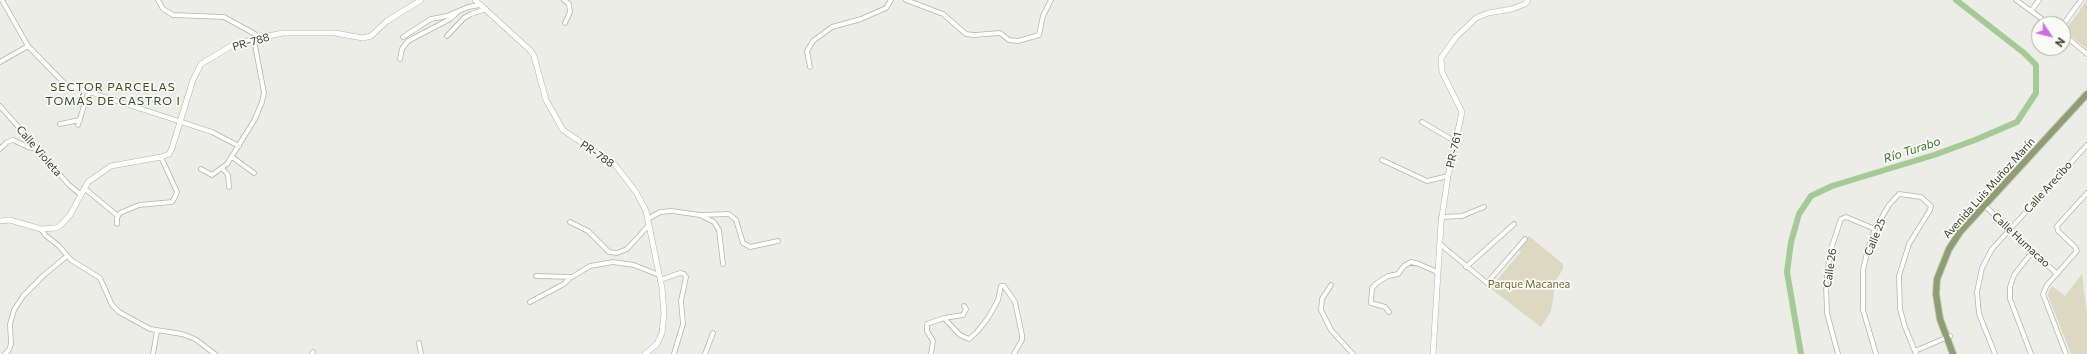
<!DOCTYPE html>
<html>
<head>
<meta charset="utf-8">
<style>
  body { margin:0 }
  #map { position:relative; width:2087px; height:354px; overflow:hidden; background:#ecede6; font-family:Commissioner,sans-serif }
  canvas { display:block }
  .north { position:absolute; left:2031px; top:16px; width:40px; height:40px; box-sizing:border-box; background:#fafaf7; border:1px solid #acafa4; border-radius:50%; rotate:125deg; font-size:11px; font-weight:700; line-height:16px; text-align:center; color:#373e27 }
  .north::after { content:''; display:block; margin:auto; width:14px; height:18px; background:#cd6fe3; clip-path:polygon(50% 0,100% 100%,50% 72%,0 100%) }
</style>
</head>
<body>
<div id="map">
<canvas width="2087" height="354"></canvas>
<div class="north">N</div>
</div>
<script>
const ctx = document.querySelector('canvas').getContext('2d');
ctx.lineJoin = 'round';
function fillPath(path, color) {
  ctx.fillStyle = color;
  ctx.fill(path, 'evenodd');
}
function shape(rows) {
  const path = new Path2D();
  for (const r of rows) {
    path.moveTo(r[0], r[1]);
    for (let i = 2; i < r.length; i += 2) path.lineTo(r[i], r[i + 1]);
  }
  return path;
}
function trace(path, color, width, dash) {
  ctx.strokeStyle = color;
  ctx.lineWidth = width;
  ctx.lineCap = dash ? 'butt' : 'round';
  ctx.setLineDash(dash || []);
  ctx.stroke(path);
}
function drawText(font, color, halo, rows, align = 'center') {
  ctx.font = font + ' Commissioner,sans-serif';
  ctx.lineWidth = 3.5;
  ctx.setLineDash([]);
  ctx.textBaseline = 'middle';
  ctx.strokeStyle = halo;
  ctx.fillStyle = color;
  for (const [text, x, y, turn = 0] of rows) {
    ctx.save();
    ctx.translate(x, y);
    ctx.rotate((+turn || 0) * Math.PI / 180);
    ctx.textAlign = isNaN(turn) ? turn : align;
    if (halo) ctx.strokeText(text, 0, 0);
    ctx.fillText(text, 0, 0);
    ctx.restore();
  }
}
fillPath(shape([
  [2087,0,2087,49,2065,31],
  [1529,236,1563,264,1563,269,1556,280,1551,311,1541,327,1490,288,1521,252,1518,249],
  [2082,274,2087,314,2087,354,2071,354,2048,296,2049,291,2052,286,2065,296]
]), '#dcd8c2');
trace(shape([
  [1801,354,1787,272,1791,242,1799,214,1811,196,1832,186,1934,155,1975,140,2017,122,2036,93,2036,65,2024,53,1956,0]
]), '#a4cb95', 6);
const minor = shape([
  [2,0,28,46,65,84,212,132,239,146],
  [158,0,163,9,173,15,224,17,255,34,258,38],
  [564,0,569,4,570,12,565,23],
  [906,0,943,14,966,34,974,35,1000,33,1009,40,1018,41,1039,35,1043,16,1051,0],
  [2016,0,2049,24],
  [2031,11,2039,0],
  [2063,25,2081,0],
  [2063,34,2087,54],
  [447,36,464,18,471,14,486,9],
  [403,37,431,19,447,16,468,7,480,5],
  [400,59,402,49,408,41,450,19,458,12],
  [0,62,28,46],
  [810,67,807,51,813,41,832,27,861,19,886,8,891,0],
  [0,106,69,185,80,194],
  [1422,122,1456,142],
  [60,124,80,120],
  [78,125,88,93],
  [0,149,7,142,13,140,28,147,37,149],
  [232,157,254,173],
  [1382,160,1427,181,1448,176],
  [222,168,228,175,229,187],
  [201,169,212,175,227,164,255,119,262,102,264,93,254,40],
  [84,188,118,216],
  [1985,206,2057,274],
  [702,215,729,214,736,220,743,243,750,247,778,241],
  [1441,217,1462,216,1484,207],
  [648,219,660,212,672,211,700,215,714,222,719,230,723,264],
  [570,222,588,231,609,252,617,253,627,249,648,226],
  [117,224,117,218,120,213,139,205,172,202,174,199,177,192,161,157],
  [41,229,45,235,59,246,71,260,100,278,112,305,119,312,150,329,182,334,195,339,215,354],
  [1440,244,1487,283,1525,239],
  [1466,267,1514,224],
  [536,276,572,277,590,266,613,262,634,265,659,275],
  [660,280,680,273,684,274,686,277,681,301,683,324,674,354],
  [1331,285,1322,299,1321,310,1331,330,1353,354],
  [530,302,564,284,571,277],
  [1389,312,1385,307,1371,303,1372,288,1377,283,1388,276,1398,274,1404,266,1411,262,1419,264,1437,272],
  [944,318,963,315,966,309,964,306],
  [419,343,421,354],
  [1915,351,1950,336],
  [5,354,9,350,11,344,10,324,14,310,23,296,44,275,67,256],
  [153,354,157,331],
  [312,354,313,352],
  [705,354,713,333],
  [931,354,933,341,927,331,927,324,944,318,960,335,969,339,977,332,988,318,998,300,1001,286,1004,286,1015,302,1022,335,1022,340,1014,354],
  [1838,354,1827,313,1826,285,1830,252,1841,219,1846,217,1875,229],
  [1876,354,1863,310,1863,270,1868,248,1875,229,1889,205,1899,194,1921,197,1931,206,1930,210,1909,244,1899,276,1900,309,1905,327,1916,354],
  [1995,354,1979,314,1977,292,1982,268,1992,249,2087,145],
  [2031,354,2010,299,2010,287,2014,275,2033,251],
  [2066,354,2043,294,2047,285,2077,251,2075,247,2058,231,2057,226,2087,193]
]);
const tertiary = shape([
  [475,0,531,51,534,56,546,100,563,130,616,166,636,192,646,211,662,288,664,314,662,333,657,344,645,354],
  [0,221,10,220,41,229,56,228,61,225,70,215,88,182,111,166,161,157,169,154,172,148,193,80,201,64,231,46,258,38,283,33,335,33,363,38,371,36,387,21,421,0],
  [1433,354,1441,223,1448,176,1462,112,1442,72,1441,58,1456,37,1476,18,1488,13,1512,9,1525,4,1528,0]
]);
const primary = shape([
  [1953,354,1940,319,1936,294,1937,279,1949,249,1960,232,2087,94]
]);
trace(minor, '#b2b5a9', 5.5);
trace(tertiary, '#b2b5a9', 6);
trace(primary, '#c7c9c3', 8);
trace(minor, '#fff', 4);
trace(tertiary, '#fff', 5);
trace(primary, '#8f9e70', 6);
drawText('11px', '#373e27', '#fafaf7', [
  ["PR-788",251,42,-16],
  ["PR-761",1454,150,-77],
  ["Calle Violeta",39,151,49],
  ["PR-788",597,154,34],
  ["Calle Arecibo",2048,187,-48],
  ["Avenida Luis Muñoz Marín",1989,188,-48],
  ["Calle 25",1875,237,-68],
  ["Calle Humacao",2021,240,43],
  ["Calle 26",1830,268,-82]
]);
drawText('11px', '#706e35', '#fafaf7', [
  ["Parque Macanea",1529,284]
]);
ctx.letterSpacing = '1px';
drawText('12px', '#404e25', '#fafaf7', [
  ["SECTOR PARCELAS",113,87],
  ["TOMÁS DE CASTRO I",113,101]
]);
ctx.letterSpacing = '0px';
drawText('italic 12px', '#3b7327', '#fafaf7', [
  ["Río Turabo",1912,150,-18]
]);
</script>
</body>
</html>
